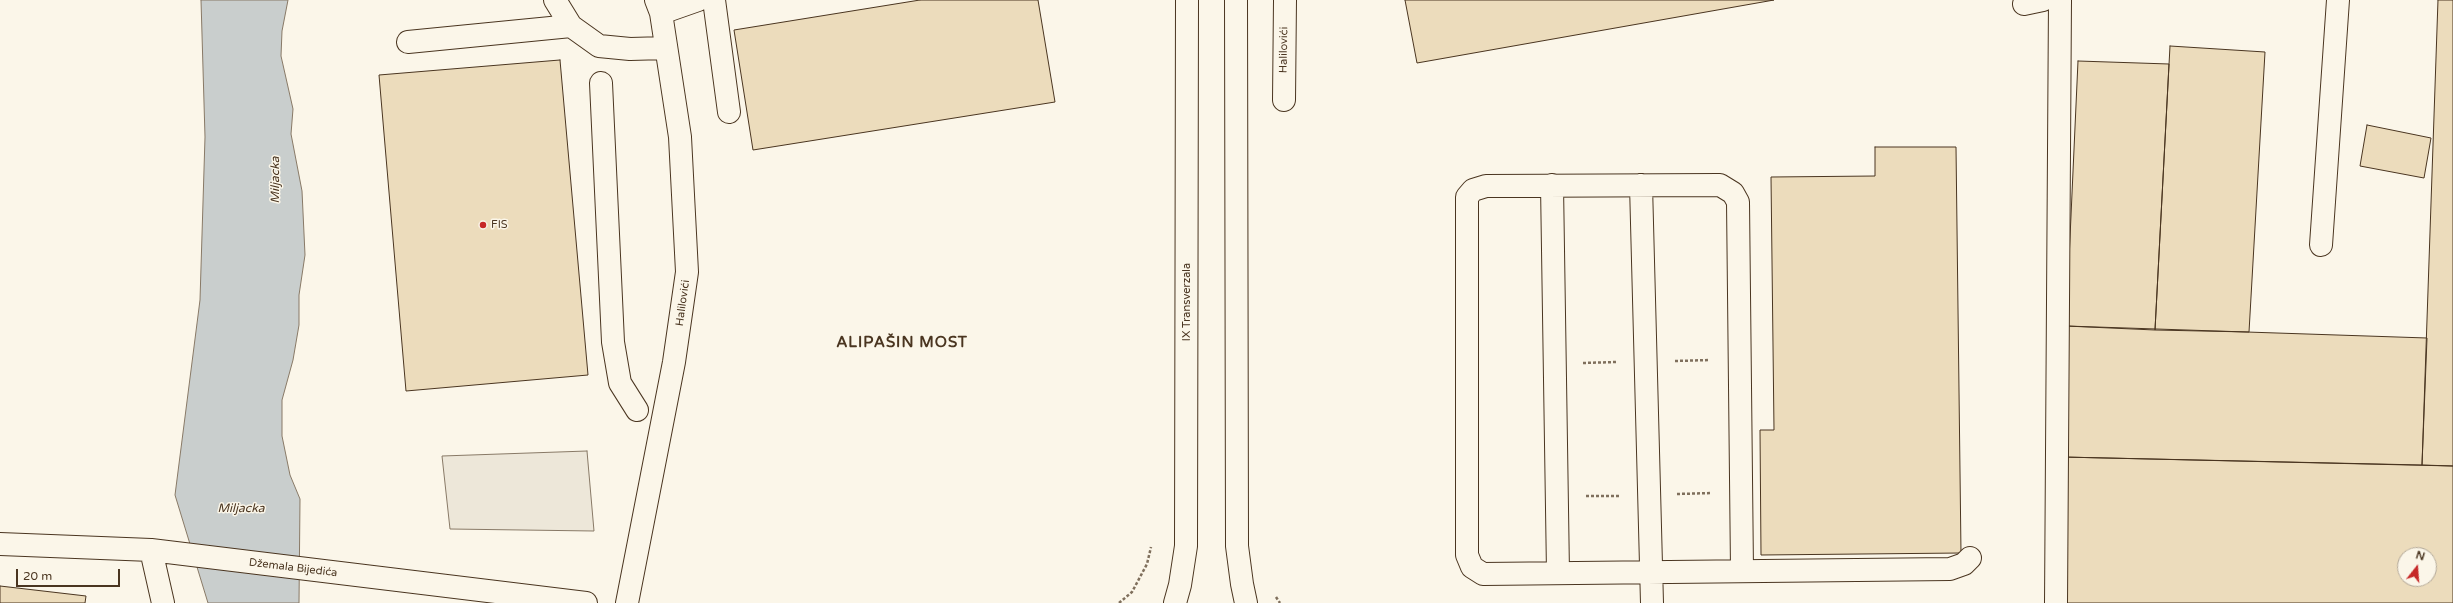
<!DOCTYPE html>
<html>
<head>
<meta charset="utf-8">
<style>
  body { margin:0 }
  #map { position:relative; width:2453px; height:603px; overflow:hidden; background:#fbf6e9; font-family:"Varela Round",sans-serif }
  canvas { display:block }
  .north { position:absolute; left:2397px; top:547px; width:40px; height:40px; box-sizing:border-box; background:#fbf6e9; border:1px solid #b4a999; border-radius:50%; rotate:17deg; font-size:11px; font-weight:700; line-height:16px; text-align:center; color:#4a3520 }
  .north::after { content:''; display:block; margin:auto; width:14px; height:18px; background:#c62828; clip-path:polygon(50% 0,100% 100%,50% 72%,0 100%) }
  .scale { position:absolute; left:16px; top:569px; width:104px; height:18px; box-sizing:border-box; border:2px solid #4a3520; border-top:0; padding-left:5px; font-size:12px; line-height:14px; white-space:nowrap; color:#4a3520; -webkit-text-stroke:3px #fbf6e9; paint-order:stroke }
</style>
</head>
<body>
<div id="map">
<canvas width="2453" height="603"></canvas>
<div class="north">N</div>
<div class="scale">20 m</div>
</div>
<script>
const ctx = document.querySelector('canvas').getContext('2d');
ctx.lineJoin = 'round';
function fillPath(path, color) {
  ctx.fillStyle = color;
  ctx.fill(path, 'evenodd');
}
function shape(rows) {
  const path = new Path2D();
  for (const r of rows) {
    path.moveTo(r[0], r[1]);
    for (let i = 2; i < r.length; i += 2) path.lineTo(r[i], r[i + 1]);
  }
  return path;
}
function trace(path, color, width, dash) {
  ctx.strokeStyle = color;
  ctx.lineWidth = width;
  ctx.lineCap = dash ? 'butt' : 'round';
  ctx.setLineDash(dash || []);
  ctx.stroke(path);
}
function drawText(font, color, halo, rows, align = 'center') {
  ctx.font = font + ' "Varela Round",sans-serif';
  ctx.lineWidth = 3;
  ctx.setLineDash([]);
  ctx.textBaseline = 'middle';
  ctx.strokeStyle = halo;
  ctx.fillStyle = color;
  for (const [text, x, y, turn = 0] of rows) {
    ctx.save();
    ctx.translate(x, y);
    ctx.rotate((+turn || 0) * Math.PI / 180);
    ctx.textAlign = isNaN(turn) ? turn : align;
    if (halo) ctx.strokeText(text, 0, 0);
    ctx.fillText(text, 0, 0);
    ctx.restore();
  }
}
const parking = shape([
  [587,451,594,531,450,529,442,456,587,451]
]);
fillPath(parking, '#ede7d9');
trace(parking, '#887966', 1);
const water = shape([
  [201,0,288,0,282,31,281,56,293,109,291,134,302,191,305,255,299,295,299,325,293,360,282,400,282,436,290,475,300,499,299,603,208,603,175,495,200,300,205,137,201,0]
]);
fillPath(water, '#c9cecd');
trace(water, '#887966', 1);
const building = shape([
  [920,0,1038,0,1055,102,753,150,734,30,920,0],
  [1405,0,1774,0,1417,63,1405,0],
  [2438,0,2453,0,2453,466,2422,465,2438,0],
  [2170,46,2265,52,2249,332,2155,330,2170,46],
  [560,60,588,375,406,391,379,75,560,60],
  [2078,61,2169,64,2155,330,2066,326,2078,61],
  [2367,125,2431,138,2424,178,2360,166,2367,125],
  [1875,147,1956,147,1961,553,1761,555,1760,430,1774,430,1771,177,1875,176,1875,147],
  [2066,326,2427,338,2422,465,2062,457,2066,326],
  [2062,457,2453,466,2453,603,2058,603,2062,457],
  [2405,555,2429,555,2429,579,2405,579,2405,555],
  [0,586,86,596,85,603,0,603,0,586]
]);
fillPath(building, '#ecdcbc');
trace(building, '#4a3520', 1);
const minor = shape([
  [555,0,571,26,599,46,630,49,666,48],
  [714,0,729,112],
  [2024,4,2043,0],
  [661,13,698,0],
  [408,42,571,26],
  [601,83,613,342,620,383,637,410],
  [1284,100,1285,0],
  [1552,185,1558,573],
  [1641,185,1652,603],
  [2321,245,2338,0],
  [0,544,151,550,586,603],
  [151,550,163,603],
  [1742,570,1738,202,1733,193,1720,185,1486,186,1473,190,1467,197,1467,555,1472,567,1483,574,1950,569,1964,564,1970,558],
  [627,603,674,362,687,272,680,137,661,13,656,0],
  [2056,603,2060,0]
]);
const major = shape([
  [1236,0,1237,546,1242,584,1246,603],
  [1175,603,1180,585,1186,546,1187,0]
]);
trace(minor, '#4a3520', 24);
trace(major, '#4a3520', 24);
trace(shape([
  [1675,361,1710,360],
  [1583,363,1616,362],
  [1677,494,1712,493],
  [1586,496,1621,496],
  [1276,597,1280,603],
  [1119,603,1132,592,1147,564,1151,547]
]), '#7f6f5c', 2.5, [3, 2]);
trace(minor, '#fbf6e9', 22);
trace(major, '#fbf6e9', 22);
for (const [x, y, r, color] of [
  [483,225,4,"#c62828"]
]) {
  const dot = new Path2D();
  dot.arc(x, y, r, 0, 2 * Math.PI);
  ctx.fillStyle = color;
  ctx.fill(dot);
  trace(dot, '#fbf6e9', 1.5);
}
drawText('11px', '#4a3520', '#fbf6e9', [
  ["Halilovići",1284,50,-89],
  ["IX Transverzala",1187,302,-90],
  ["Halilovići",683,303,-82],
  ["Džemala Bijedića",293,568,7]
]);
drawText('11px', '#4a3520', '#fbf6e9', [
  ["FIS",491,225]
], 'left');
drawText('italic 12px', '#4a3520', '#fbf6e9', [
  ["Miljacka",276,180,-90],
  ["Miljacka",241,509]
]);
ctx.letterSpacing = '1px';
drawText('bold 15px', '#4a3520', '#fbf6e9', [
  ["ALIPAŠIN MOST",902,343]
]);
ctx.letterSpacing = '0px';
</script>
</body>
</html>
